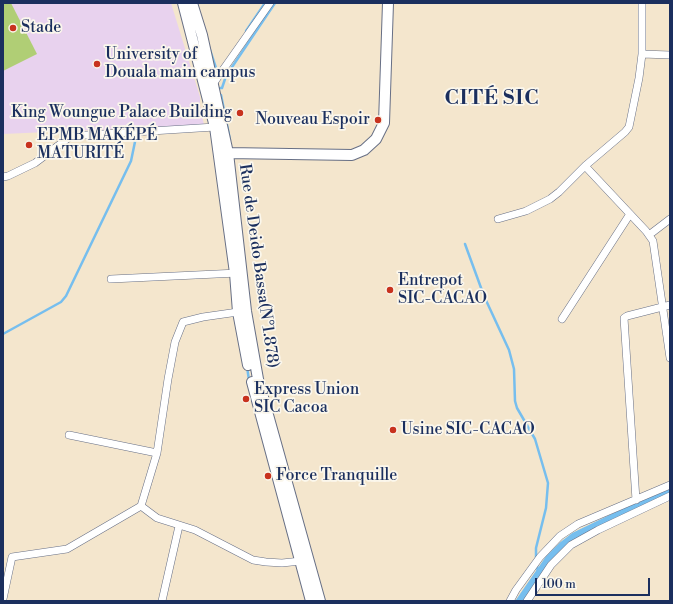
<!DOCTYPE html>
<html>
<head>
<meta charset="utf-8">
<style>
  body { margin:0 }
  #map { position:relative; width:673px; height:604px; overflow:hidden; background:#f4e6cd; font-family:"Libre Bodoni",serif }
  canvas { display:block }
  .frame { position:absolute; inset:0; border:4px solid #1b2f5e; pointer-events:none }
  .scale { position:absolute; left:535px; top:578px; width:115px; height:18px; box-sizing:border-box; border:2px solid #1b2f5e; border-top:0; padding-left:5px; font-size:12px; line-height:14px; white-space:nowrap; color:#1b2f5e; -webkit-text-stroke:3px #fbf7ec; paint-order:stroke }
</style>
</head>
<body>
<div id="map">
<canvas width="673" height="604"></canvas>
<div class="frame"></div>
<div class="scale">100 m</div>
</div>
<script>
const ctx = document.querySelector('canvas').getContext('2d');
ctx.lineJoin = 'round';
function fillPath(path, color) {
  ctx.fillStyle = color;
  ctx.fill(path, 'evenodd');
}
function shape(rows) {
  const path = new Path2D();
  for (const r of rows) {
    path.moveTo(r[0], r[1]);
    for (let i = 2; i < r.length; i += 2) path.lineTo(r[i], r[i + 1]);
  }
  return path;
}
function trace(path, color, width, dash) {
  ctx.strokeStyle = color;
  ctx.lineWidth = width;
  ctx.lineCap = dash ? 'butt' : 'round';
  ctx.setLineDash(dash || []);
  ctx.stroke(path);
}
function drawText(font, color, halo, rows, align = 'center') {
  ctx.font = font + ' "Libre Bodoni",serif';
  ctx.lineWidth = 3.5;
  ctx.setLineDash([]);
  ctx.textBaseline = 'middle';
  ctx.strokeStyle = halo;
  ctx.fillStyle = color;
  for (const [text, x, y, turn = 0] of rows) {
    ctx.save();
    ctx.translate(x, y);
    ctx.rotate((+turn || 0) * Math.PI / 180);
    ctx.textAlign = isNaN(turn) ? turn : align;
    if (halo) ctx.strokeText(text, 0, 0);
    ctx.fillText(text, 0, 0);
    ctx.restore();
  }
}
fillPath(shape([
  [3,3,171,3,200,97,200,105,204,125,3,134]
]), '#e8d2ee');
fillPath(shape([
  [3,3,11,3,37,54,3,71]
]), '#b0ce75');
trace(shape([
  [246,31,265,3],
  [209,47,217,71,221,68],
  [220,88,222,88,226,76,275,3],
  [221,95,230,140],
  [465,244,484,296,509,350,514,369,515,401,517,408,535,439,548,483,546,508,536,548,536,559],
  [3,334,61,302,66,296,131,161,136,137],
  [247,367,249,380],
  [537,564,538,574]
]), '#76beee', 2.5);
trace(shape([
  [520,601,549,559,562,546,575,536,670,490]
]), '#76beee', 8);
const street = shape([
  [642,54,670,55],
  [213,84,270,3],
  [585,166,646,231,653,241,670,358],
  [3,177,8,176,35,163,71,136,215,127],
  [498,219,526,211,550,199,559,192,585,166,625,132,629,127,639,78,642,54,642,3],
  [649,235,670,219],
  [111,279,238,273],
  [562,319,630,214],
  [69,435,157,453],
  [636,500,624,318,627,316,670,305],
  [141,506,157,518,195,530,253,560,266,562,282,563,301,561],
  [3,599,12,557,67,549,141,506,157,453,168,379,175,342,183,322,203,317,238,312],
  [162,601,179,526],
  [510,601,516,590,540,557,560,536,578,524,670,485],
  [527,601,551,565,571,545,598,530,670,496]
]);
const secondary = shape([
  [183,3,215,127,235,273,238,312,248,365],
  [192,3,202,35,228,153,246,311,258,379,320,601],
  [228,153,352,155,364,150,376,139,384,123,388,3],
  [252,382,311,601]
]);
trace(street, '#676f85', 8);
trace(secondary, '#676f85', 12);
trace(street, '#fff', 7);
trace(secondary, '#fff', 10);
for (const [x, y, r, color] of [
  [13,28,4,"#c8321e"],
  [97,64,4,"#c8321e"],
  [240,113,4,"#c8321e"],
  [378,120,4,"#c8321e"],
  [29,145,4,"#c8321e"],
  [390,290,4,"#c8321e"],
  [246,399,4,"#c8321e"],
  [393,430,4,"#c8321e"],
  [268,476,4,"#c8321e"]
]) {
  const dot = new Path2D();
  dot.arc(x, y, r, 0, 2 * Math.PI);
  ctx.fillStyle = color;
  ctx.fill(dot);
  trace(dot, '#fbf7ec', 1.5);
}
drawText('16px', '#1b2f5e', '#fbf7ec', [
  ["Stade",21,28],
  ["University of",105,55],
  ["Douala main campus",105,73],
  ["King Woungue Palace Building",232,113,"right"],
  ["Nouveau Espoir",370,120,"right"],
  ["EPMB MAKÉPÉ",37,136],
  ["MATURITÉ",37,154],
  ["Entrepot",398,281],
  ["SIC-CACAO",398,299],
  ["Express Union",254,390],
  ["SIC Cacoa",254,408],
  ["Usine SIC-CACAO",401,430],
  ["Force Tranquille",276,476]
], 'left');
drawText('16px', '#1b2f5e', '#fbf7ec', [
  ["Rue de Deido Bassa(N°1.878)",258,266,82]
]);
ctx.letterSpacing = '1px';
drawText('bold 20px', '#1b2f5e', '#fbf7ec', [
  ["CITÉ SIC",492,99]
]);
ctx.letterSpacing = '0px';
</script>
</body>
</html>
